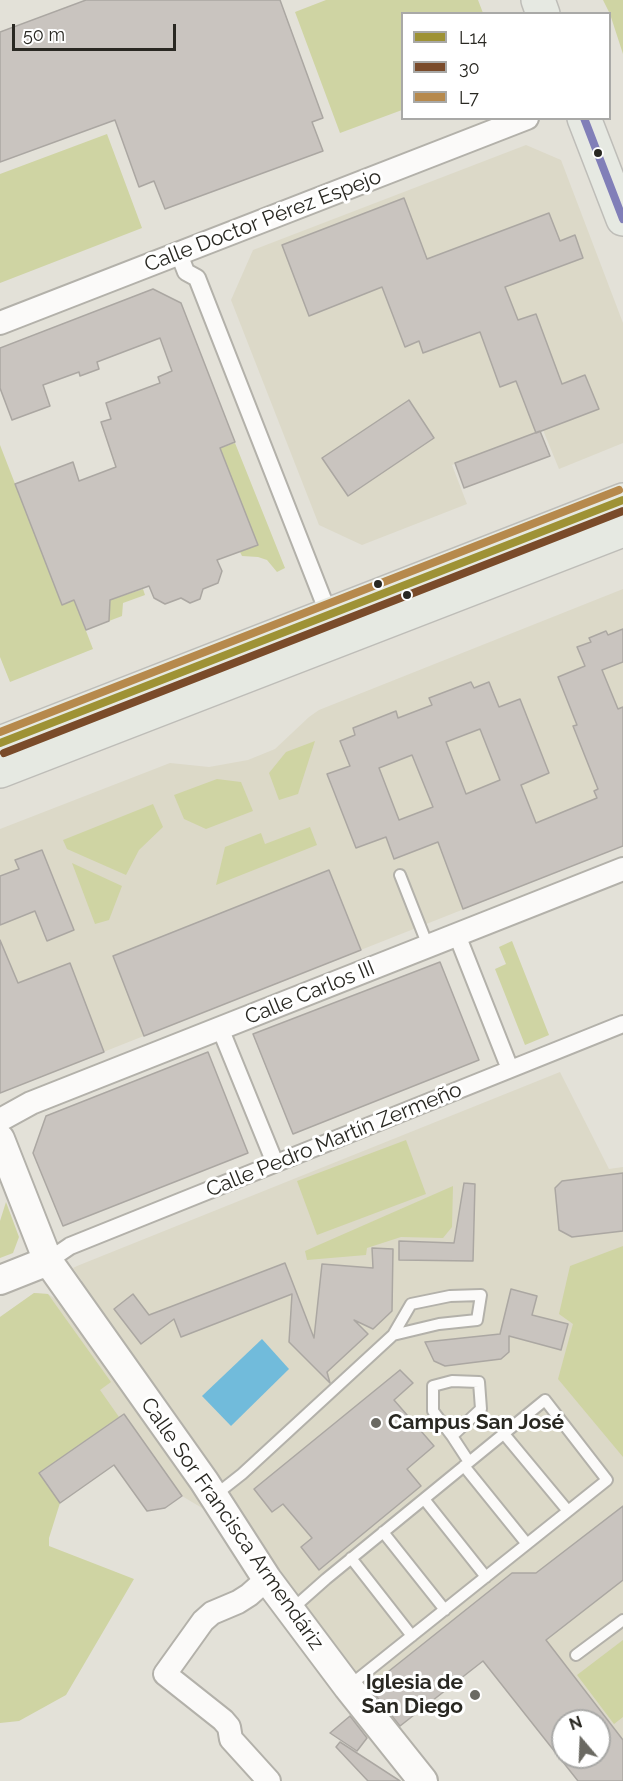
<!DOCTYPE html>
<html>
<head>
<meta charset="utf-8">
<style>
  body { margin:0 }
  #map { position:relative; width:623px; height:1781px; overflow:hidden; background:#e3e1d8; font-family:Raleway,sans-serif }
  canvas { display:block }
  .legend { position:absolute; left:401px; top:12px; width:210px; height:108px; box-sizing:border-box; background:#fff; border:2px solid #a9a9a7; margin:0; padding:8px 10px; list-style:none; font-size:18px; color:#292822 }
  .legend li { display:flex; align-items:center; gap:12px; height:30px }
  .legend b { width:30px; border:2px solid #a9a9a7 }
  .north { position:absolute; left:551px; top:1709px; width:60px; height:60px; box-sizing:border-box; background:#fff; border:2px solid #a9a9a7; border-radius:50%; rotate:341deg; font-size:16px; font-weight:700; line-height:24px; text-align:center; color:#292822 }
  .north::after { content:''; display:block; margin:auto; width:21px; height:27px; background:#6a6962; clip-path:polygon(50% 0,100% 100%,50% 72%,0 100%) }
  .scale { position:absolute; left:12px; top:24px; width:164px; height:27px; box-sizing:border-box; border:3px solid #292822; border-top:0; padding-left:8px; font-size:18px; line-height:21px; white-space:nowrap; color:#292822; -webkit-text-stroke:4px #fff; paint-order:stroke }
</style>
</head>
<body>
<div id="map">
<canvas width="623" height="1781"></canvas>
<ul class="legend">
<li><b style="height:8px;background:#9e9235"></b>L14</li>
<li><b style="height:8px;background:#7a4b2a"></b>30</li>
<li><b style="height:8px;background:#b6894c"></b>L7</li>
</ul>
<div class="north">N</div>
<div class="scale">50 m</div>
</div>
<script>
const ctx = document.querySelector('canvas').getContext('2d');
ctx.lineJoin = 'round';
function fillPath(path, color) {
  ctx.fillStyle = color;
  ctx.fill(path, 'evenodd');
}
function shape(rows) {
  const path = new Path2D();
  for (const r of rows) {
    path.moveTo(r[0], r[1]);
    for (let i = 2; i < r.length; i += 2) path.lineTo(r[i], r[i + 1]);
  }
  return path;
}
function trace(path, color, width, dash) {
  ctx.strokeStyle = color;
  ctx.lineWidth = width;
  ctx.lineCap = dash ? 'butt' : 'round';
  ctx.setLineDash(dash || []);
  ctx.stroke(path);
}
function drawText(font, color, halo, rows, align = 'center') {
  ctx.font = font + ' Raleway,sans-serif';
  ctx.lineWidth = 6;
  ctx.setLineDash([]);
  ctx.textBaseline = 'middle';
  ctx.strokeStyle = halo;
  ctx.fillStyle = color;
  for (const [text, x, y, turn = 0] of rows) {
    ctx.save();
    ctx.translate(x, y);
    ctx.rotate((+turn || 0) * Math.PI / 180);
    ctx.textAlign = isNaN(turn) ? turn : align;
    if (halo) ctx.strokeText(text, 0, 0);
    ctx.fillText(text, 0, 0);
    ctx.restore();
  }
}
fillPath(shape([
  [526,145,561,160,623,323,623,443,559,469,543,430,452,465,467,504,362,545,319,525,231,300,253,250],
  [623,589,623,846,0,1093,0,829,170,763,209,767,248,760,275,749,309,717,319,710],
  [560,1072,609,1169,623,1167,623,1781,578,1781,483,1661,396,1730,207,1511,182,1496,124,1414,48,1467,0,1317,34,1293,48,1294,56,1299,82,1281,73,1268,77,1266],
  [563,1721,599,1721,599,1757,563,1757]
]), '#dcd9c8');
fillPath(shape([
  [326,0,478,0,483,13,402,14,402,110,340,133,295,12],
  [603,0,623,0,623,54,610,14],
  [107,134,142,228,0,283,0,174],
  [235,443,285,568,277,572,267,560,258,557,242,556,240,552,257,545,220,448],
  [0,445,62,605,74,600,93,649,10,682,0,657],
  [143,589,145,595,123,603,122,616,109,621,110,600],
  [315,741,298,794,279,800,269,773,286,752],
  [217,779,241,782,253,811,206,829,184,819,174,795],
  [153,804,163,827,139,850,126,875,67,849,63,840],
  [310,827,317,845,216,885,225,847,261,833,265,844],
  [72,863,122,886,109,920,95,924],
  [512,941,549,1035,525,1045,495,969,506,964,499,947],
  [406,1140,426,1194,317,1235,297,1181],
  [453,1186,452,1227,443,1238,401,1237,367,1248,366,1255,307,1260,305,1251],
  [6,1202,19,1237,13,1253,0,1258,0,1221],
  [623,1246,623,1457,558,1379,573,1324,559,1314,570,1266],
  [34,1293,48,1294,111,1382,100,1390,119,1417,39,1473,60,1503,49,1538,49,1546,134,1579,66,1695,19,1721,0,1723,0,1317],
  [623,1640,623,1717,614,1724,577,1675]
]), '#cfd4a3');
fillPath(shape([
  [262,1339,289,1369,231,1426,202,1396]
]), '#71bbdb');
const building = shape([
  [86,0,280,0,323,118,312,122,323,151,165,209,154,181,139,187,115,120,0,162,0,32,86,0],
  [404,198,427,259,549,213,560,241,575,235,583,258,505,287,518,320,536,314,562,384,585,375,599,409,536,433,516,381,500,387,480,332,423,353,419,341,405,347,382,287,309,316,282,245,404,198],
  [153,289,181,303,235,442,220,448,258,545,217,560,222,571,218,583,203,589,200,599,190,603,181,598,165,604,154,598,149,586,110,600,109,621,86,630,74,600,62,605,15,484,73,462,79,481,116,467,101,422,111,419,106,403,160,383,158,377,172,371,160,338,97,362,99,369,80,376,79,372,43,385,50,406,12,420,0,388,0,348,153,289],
  [409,400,434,438,348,496,322,458,409,400],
  [540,431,550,456,464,488,455,463,540,431],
  [623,629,623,662,602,670,618,709,623,707,623,846,463,909,438,842,394,859,386,837,356,848,327,774,350,766,340,741,355,735,353,728,396,711,398,718,432,705,429,698,471,682,474,688,489,682,499,707,520,699,549,773,521,785,536,823,597,798,594,791,598,789,573,726,577,725,558,677,585,666,577,647,591,642,589,638,606,631,608,635,623,629],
  [480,729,500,780,466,794,446,742,480,729],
  [412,755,433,807,399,820,379,768,412,755],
  [42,850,74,930,47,941,35,911,0,925,0,876,19,869,15,860,42,850],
  [329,870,361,950,144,1036,113,956,329,870],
  [0,940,18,983,70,963,104,1052,0,1093,0,940],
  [440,962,479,1060,293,1134,253,1034,440,962],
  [208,1052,248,1153,63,1226,33,1153,46,1116,208,1052],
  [623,1173,623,1231,572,1237,559,1230,555,1188,562,1181,623,1173],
  [464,1183,475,1184,473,1261,399,1260,399,1241,454,1243,464,1183],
  [372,1248,393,1249,392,1311,373,1329,354,1320,368,1334,327,1372,330,1383,289,1342,292,1294,181,1337,174,1319,141,1344,114,1309,133,1294,149,1315,285,1263,314,1338,322,1264,373,1268,372,1248],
  [511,1289,537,1296,532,1315,568,1324,561,1350,509,1336,509,1352,501,1359,445,1366,434,1361,425,1342,500,1334,511,1289],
  [400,1370,413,1383,394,1400,434,1446,407,1469,421,1486,319,1570,301,1547,312,1538,283,1504,272,1512,254,1489,400,1370],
  [124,1414,182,1496,165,1508,147,1511,114,1465,60,1503,39,1473,124,1414],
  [623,1506,623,1580,546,1640,623,1740,623,1781,578,1781,483,1661,400,1726,369,1687,512,1573,536,1573,623,1506],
  [563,1721,599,1721,599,1757,563,1757,563,1721],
  [350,1716,367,1738,357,1751,330,1733,350,1716],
  [340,1742,400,1781,368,1781,336,1747,340,1742]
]);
fillPath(building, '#c9c4bf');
trace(building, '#aba7a2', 1.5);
const service = shape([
  [400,875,428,946],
  [504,1434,568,1511],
  [452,1436,433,1411,433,1386,452,1381,479,1382,481,1409,452,1436,469,1462],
  [464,1466,527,1544],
  [214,1496,242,1474,393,1335,411,1304,450,1296,481,1295,477,1320,439,1324,393,1335],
  [424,1499,486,1577],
  [383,1532,445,1610],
  [351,1558,412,1636],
  [291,1610,326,1579,545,1400,607,1480,349,1686],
  [576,1655,623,1620]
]);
const pedestrian = shape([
  [179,254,186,272,197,278,329,615],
  [457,935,510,1069],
  [220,1028,275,1163],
  [48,1261,70,1246,623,1024]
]);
const minor = shape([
  [0,323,527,118],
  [0,1120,31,1103,623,869],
  [267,1579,249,1595,238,1602,212,1613,203,1621,165,1674,223,1720,229,1727,231,1739,269,1781]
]);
const tertiary = shape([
  [0,1139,48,1261,204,1481,267,1579,348,1687,423,1781],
  [0,1280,48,1261]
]);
const primary = shape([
  [538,0,543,14],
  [584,118,623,219],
  [0,743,623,500],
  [0,771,623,530]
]);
trace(service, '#b3b1aa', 14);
trace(pedestrian, '#b3b1aa', 20);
trace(minor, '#b3b1aa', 26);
trace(tertiary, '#b3b1aa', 32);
trace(primary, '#bebdb8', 36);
trace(service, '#fbfaf9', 10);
trace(pedestrian, '#fbfaf9', 16);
trace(minor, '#fbfaf9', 22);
trace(tertiary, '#fbfaf9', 28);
trace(primary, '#e6e9e2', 33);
trace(shape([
  [0,743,623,500]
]), '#9e9235', 8);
trace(shape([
  [4,753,623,511]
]), '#7a4b2a', 8);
trace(shape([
  [0,732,619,490]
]), '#b6894c', 8);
trace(shape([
  [584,118,623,219]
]), '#817fb8', 8);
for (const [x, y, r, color] of [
  [598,153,5,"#292822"],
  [378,584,5,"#292822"],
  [407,595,5,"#292822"],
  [376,1423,6,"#6a6962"],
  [475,1695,6,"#6a6962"]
]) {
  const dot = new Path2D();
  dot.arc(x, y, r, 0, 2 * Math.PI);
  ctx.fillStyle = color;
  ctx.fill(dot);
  trace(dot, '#fff', 2);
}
drawText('21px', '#292822', '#fff', [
  ["Calle Doctor Pérez Espejo",263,221,-21],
  ["Calle Carlos III",310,993,-22],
  ["Calle Pedro Martín Zermeño",334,1140,-22],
  ["Calle Sor Francisca Armendáriz",232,1524,55]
]);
drawText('bold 21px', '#292822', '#fff', [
  ["Campus San José",388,1423],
  ["Iglesia de",463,1683,"right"],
  ["San Diego",463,1707,"right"]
], 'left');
</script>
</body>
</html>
